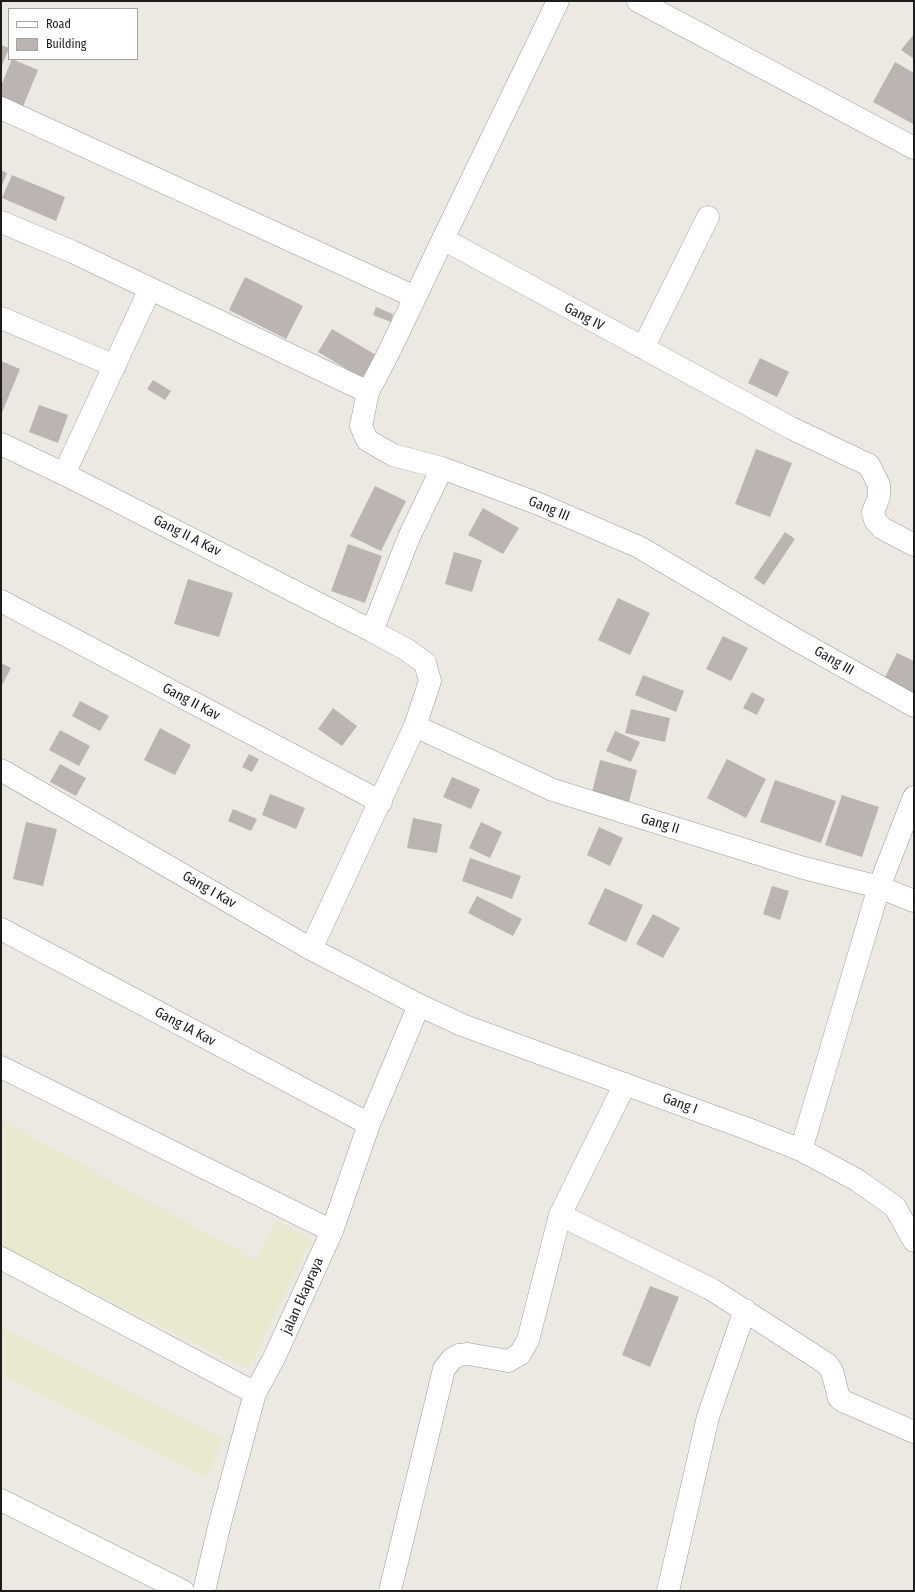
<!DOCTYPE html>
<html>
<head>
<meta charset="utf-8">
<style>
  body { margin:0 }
  #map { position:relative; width:915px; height:1592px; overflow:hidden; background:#ece8e2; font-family:"Fira Sans Condensed",sans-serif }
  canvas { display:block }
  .frame { position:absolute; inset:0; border:2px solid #1c1c1c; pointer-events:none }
  .legend { position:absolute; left:8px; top:8px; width:130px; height:52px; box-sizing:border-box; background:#fff; border:1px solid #a4a4a4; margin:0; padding:5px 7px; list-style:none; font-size:12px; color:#1c1c1c }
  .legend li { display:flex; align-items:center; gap:8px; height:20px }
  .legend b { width:20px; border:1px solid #a4a4a4 }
</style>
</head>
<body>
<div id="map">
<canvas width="915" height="1592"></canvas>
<div class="frame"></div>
<ul class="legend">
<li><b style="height:5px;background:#fff"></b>Road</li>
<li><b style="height:11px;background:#bcb4b0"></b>Building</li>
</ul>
</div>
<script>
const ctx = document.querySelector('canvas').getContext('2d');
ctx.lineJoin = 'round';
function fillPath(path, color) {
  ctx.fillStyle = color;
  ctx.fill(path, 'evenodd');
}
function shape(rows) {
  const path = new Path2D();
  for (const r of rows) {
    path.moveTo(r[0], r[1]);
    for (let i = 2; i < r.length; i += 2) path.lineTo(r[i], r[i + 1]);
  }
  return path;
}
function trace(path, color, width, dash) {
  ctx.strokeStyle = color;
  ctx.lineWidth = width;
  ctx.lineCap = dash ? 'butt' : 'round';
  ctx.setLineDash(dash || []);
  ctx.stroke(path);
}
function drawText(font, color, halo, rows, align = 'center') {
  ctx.font = font + ' "Fira Sans Condensed",sans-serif';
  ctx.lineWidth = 4;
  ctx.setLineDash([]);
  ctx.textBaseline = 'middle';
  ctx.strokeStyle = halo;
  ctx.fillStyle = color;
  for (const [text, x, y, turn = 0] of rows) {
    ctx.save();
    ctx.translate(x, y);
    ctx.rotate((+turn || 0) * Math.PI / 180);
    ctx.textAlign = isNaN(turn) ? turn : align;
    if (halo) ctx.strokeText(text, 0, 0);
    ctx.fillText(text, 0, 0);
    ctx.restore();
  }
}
fillPath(shape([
  [1,1120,255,1260,278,1220,311,1241,248,1369,1,1246],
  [1,1326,223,1438,207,1478,1,1375]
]), '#e8e9cf');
fillPath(shape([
  [914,34,914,59,901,50],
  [1,45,9,48,1,68],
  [12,59,38,70,22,109,1,100,1,86],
  [895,62,914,73,914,121,913,124,873,102],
  [1,170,7,173,1,188],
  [12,175,65,197,56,221,2,198],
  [245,277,303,306,286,339,229,310],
  [376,307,393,314,391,322,373,315],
  [332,329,376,355,362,378,318,352],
  [760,358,789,372,777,397,748,383],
  [1,361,20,369,1,415],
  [153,380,171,391,165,400,147,389],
  [39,405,68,415,58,443,29,432],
  [756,449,792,463,770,517,735,504],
  [375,486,406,501,381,551,350,536],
  [483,508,519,528,503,554,468,535],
  [785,532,795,539,764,585,754,578],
  [348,544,382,556,365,603,331,591],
  [454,552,482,560,472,592,445,584],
  [188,579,233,593,219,637,174,624],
  [618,598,650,613,630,655,598,640],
  [723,636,748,648,731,681,706,669],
  [897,653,914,661,914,698,882,683],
  [1,663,11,668,1,687],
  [643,675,684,691,676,712,635,695],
  [752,692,765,699,757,715,743,708],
  [80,701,109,716,100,731,72,716],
  [333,708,357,726,342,746,318,729],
  [631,709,670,718,665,742,625,733],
  [160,728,191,745,175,775,144,760],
  [60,730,90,746,79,766,49,750],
  [615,731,640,742,631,762,606,751],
  [249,754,259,759,252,772,242,767],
  [727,759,766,779,746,818,707,798],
  [600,760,637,770,628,806,591,796],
  [60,764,86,778,76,796,50,782],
  [452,777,480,789,471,809,443,797],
  [775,780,836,801,821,843,760,822],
  [270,794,305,808,296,829,262,815],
  [842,795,879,807,862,857,825,845],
  [233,809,257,819,251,831,228,821],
  [413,818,442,824,437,853,407,848],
  [26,822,57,829,43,886,13,879],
  [481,822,502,832,490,858,469,848],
  [599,827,623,838,610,866,587,855],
  [470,858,521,876,512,899,462,881],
  [772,886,789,891,780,920,763,914],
  [605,888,643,905,626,942,588,924],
  [477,896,522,919,513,936,468,913],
  [653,914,680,928,663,958,636,944],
  [650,1286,679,1297,650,1367,622,1355]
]), '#bcb4b0');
const minor = shape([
  [558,1,443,239,791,428,869,465,879,485,879,497,873,512,875,520,882,528,914,545],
  [638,1,914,148],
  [1,108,415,297],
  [1,222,73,252,368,392],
  [443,239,388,354,368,392,361,426,367,440,393,455,442,468,539,504,639,547,793,638,914,706],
  [1,318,115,366],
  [643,348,708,217],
  [1,444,64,474,372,631,407,650,425,663,430,681,415,726,311,949],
  [64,474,150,289],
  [1,601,381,802],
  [372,631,409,537,442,468],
  [415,726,553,790,800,867,879,887,914,901],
  [1,770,311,949,419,1005,462,1025,748,1129,801,1150,857,1180,895,1207,914,1241],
  [1,929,369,1124],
  [1,1067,332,1231],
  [801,1150,879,887,914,797],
  [560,1215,711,1289,827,1364,832,1371,839,1398,845,1402,914,1432],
  [1,1258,255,1393],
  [1,1500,183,1591],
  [204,1591,220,1523,255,1393,274,1358,332,1231,369,1124,419,1005],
  [390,1591,444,1369,452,1359,459,1355,468,1354,508,1361,520,1354,528,1340,560,1215,625,1084],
  [668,1591,708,1417,745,1310]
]);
trace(minor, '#9d9d9d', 23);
trace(minor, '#fff', 22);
drawText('14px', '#1c1c1c', '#fff', [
  ["Gang IV",584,317,28],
  ["Gang III",549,509,23],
  ["Gang II A Kav",187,536,27],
  ["Gang III",834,661,30],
  ["Gang II Kav",191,702,28],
  ["Gang II",660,824,17],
  ["Gang I Kav",209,890,30],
  ["Gang IA Kav",185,1027,28],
  ["Gang I",680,1104,20],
  ["jalan Ekapraya",303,1296,-66]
]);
</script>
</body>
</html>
